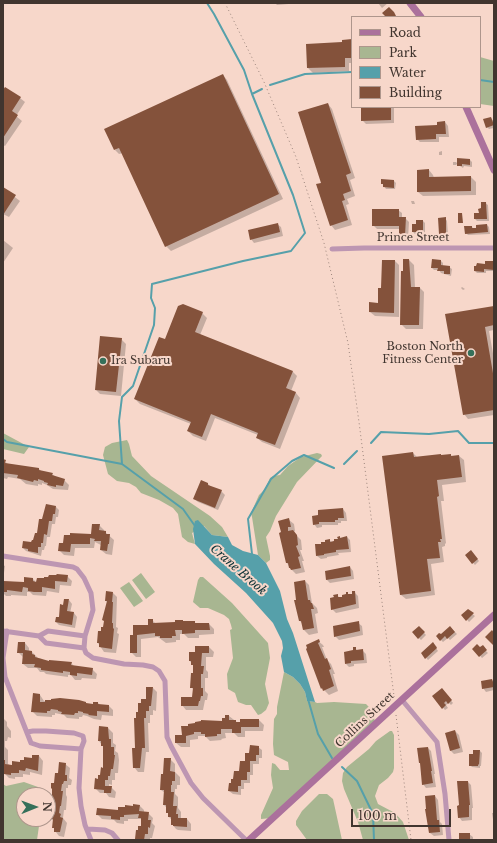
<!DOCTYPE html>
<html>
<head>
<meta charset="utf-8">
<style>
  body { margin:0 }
  #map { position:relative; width:497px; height:843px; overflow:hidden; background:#f7d7ca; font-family:"Libre Baskerville",serif }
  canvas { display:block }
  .frame { position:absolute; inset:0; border:4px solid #41352f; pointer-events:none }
  .legend { position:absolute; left:351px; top:16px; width:130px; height:92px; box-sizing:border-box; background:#f7d7ca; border:1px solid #ae968c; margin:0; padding:5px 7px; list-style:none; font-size:12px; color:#41352f }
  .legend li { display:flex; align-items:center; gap:8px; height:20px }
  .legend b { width:20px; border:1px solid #ae968c }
  .north { position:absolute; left:16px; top:787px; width:40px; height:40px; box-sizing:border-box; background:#f7d7ca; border:1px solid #ae968c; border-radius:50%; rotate:89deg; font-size:11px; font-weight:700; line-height:16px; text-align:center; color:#41352f }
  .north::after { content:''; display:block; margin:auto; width:14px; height:18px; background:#35705a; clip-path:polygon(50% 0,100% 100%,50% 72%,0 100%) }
  .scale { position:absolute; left:351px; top:809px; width:100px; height:18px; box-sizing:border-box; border:2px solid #41352f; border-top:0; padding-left:5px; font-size:12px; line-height:14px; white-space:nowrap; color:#41352f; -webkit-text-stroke:3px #f7d7ca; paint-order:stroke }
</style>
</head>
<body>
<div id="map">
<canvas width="497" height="843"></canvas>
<div class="frame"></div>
<ul class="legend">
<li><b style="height:5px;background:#ab719c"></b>Road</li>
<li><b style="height:11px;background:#a8b691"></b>Park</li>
<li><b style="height:11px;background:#56a0aa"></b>Water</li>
<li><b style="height:11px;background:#84523b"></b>Building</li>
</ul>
<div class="north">N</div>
<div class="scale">100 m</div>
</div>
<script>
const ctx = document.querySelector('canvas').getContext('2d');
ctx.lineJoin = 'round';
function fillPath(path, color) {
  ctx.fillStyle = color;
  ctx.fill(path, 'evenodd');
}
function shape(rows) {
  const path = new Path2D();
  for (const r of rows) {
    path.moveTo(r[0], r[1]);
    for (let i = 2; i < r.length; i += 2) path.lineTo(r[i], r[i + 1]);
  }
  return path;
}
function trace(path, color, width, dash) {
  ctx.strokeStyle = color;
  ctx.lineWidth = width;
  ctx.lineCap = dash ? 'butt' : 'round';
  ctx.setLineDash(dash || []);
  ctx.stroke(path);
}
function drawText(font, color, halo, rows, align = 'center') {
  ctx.font = font + ' "Libre Baskerville",serif';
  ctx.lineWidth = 4;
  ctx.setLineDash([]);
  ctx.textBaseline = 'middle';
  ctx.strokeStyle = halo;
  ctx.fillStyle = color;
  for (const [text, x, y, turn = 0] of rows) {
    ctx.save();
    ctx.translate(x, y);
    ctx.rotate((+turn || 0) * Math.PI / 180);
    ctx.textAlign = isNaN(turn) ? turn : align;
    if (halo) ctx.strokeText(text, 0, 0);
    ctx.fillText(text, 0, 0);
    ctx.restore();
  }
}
fillPath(shape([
  [480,57,494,61,494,106,480,104],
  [3,433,29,447,24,454,3,449],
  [127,440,129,444,132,456,151,476,210,516,222,527,228,537,212,535,204,526,192,533,195,544,188,542,182,537,178,514,173,508,159,500,141,493,136,487,129,483,117,481,108,474,103,455,105,447,112,443],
  [317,453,321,454,322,456,297,482,276,516,270,531,266,537,270,556,270,560,266,563,258,555,252,517,251,513,259,495,265,489,270,478,273,476,280,475,288,466,301,457],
  [141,573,155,592,146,599,132,580],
  [200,577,203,577,232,603,268,643,270,658,265,684,269,703,266,710,261,714,258,715,251,705,246,705,238,702,235,693,228,689,227,674,233,658,230,630,232,629,231,625,229,619,224,615,208,608,200,608,193,602,198,580],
  [129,582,143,601,134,607,120,588],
  [284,672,293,677,300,684,305,692,307,701,315,702,317,703,334,702,366,704,373,711,375,723,272,818,261,819,261,815,273,788,271,775,272,763,275,764,280,770,289,770,288,762,274,755,273,744,274,719,277,714,277,707],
  [390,731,392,731,394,735,394,768,393,772,388,778,379,785,375,796,378,804,395,813,403,822,409,840,363,840,358,822,344,789,342,781,343,773,347,767,369,749,376,741],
  [24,782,38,787,40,795,24,795,24,819,40,819,37,840,3,840,3,784,6,786],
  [319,794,327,794,333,799,342,840,307,840,296,825,296,821,302,811]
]), '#a8b691');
fillPath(shape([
  [198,520,212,535,228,537,232,545,243,551,258,555,266,563,280,591,287,619,293,633,315,702,307,701,305,692,300,684,293,677,284,672,281,656,283,648,282,641,273,623,246,593,214,564,195,544,193,529,195,521]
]), '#56a0aa');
fillPath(shape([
  [275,3,300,3,277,5],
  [378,3,388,3,382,8],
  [352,41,352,63,349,63,349,71,313,73,308,68,343,43],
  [223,75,227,80,283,199,171,251,166,246,123,153,119,154,115,150],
  [3,92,20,98,25,102,16,116,22,121,5,146,3,145],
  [328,104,332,109,355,178,350,180,355,196,347,199,349,204,346,205,352,225,335,230,331,225,323,183],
  [362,107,394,107,394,123,366,124,362,120],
  [491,118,494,122,494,128,489,129,487,127],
  [445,122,448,126,449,137,439,137,439,142,420,142,417,139],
  [442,151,442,155,439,155,439,152],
  [458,159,470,160,472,162,472,167,464,166,463,168,457,164,456,165,453,165,453,162,456,162,458,164],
  [429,170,433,175,434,178,471,177,476,182,476,195,423,196,418,192],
  [394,181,396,183,395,189,386,189,382,183],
  [3,188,20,201,9,217,3,214],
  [411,201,414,201,415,204,412,204],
  [485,203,488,205,489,221,477,221,475,219,480,214],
  [398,210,402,213,402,218,405,218,409,222,408,239,403,239,400,236,400,229,377,229,373,225],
  [445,218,447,221,448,235,442,236,440,233],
  [417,221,423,221,425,223,425,234,415,234,413,232,417,225],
  [277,224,281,227,283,236,254,243,251,239],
  [487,225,489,227,490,234,468,235,466,233,472,227,474,229],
  [3,240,13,248,3,263],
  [409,260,414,265,415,288,420,288,424,292,423,329,406,329,401,324,404,272],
  [395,261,399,265,399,317,375,316,370,312,379,304,382,289],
  [441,261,443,263,443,266,449,267,452,269,451,276,441,273,439,270,434,270,432,268],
  [494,262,494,271,486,271,486,273,477,273,475,271,486,265],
  [462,287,465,289,463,290,461,288],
  [494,307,494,330,489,331,494,359,494,415,468,419,464,414,447,315],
  [202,313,207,318,200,335,293,372,297,376,291,391,296,393,300,398,280,449,262,442,257,438,258,435,215,418,206,441,193,436,188,431,191,424,140,404,135,399,166,341],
  [121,339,126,344,121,396,100,394,96,390],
  [413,453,418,458,450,455,452,456,459,456,464,460,466,482,442,485,444,501,441,501,446,543,445,544,445,546,442,547,444,562,431,564,435,595,406,599,401,595],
  [3,460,9,465,39,469,41,471,52,474,56,477,64,480,69,485,68,490,53,489,47,485,42,483,42,485,38,484,38,486,26,484,20,479,8,477,7,479,3,478],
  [208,484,211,487,221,491,225,495,218,510,198,502,194,499],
  [56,507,59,510,58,517,56,517,55,524,52,524,50,537,47,537,46,546,45,546,44,550,42,550,41,556,26,551,23,548,32,543,38,534,42,520],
  [343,509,346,513,347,521,341,521,341,523,338,523,338,525,322,525,322,527,317,528,314,524],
  [289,520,294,524,295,531,293,532,301,540,302,550,300,550,304,561,302,561,305,572,296,574,290,568,287,563,282,533],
  [99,525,104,530,104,531,114,540,112,555,106,554,101,550,101,545,95,542,94,548,75,548,74,556,64,555,59,550,60,544,92,535],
  [340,537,341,539,347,537,350,540,351,552,338,553,339,555,327,557,327,558,321,559,317,556,322,545,329,540,332,542,339,539],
  [471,552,479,561,475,565,466,555],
  [3,565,5,566,3,580],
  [350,567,353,571,354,579,330,583,327,580,326,572],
  [67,576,72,581,71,586,60,585,59,593,47,591,46,596,33,595,30,592,27,592,27,596,11,595,11,596,6,596,3,593,3,581,24,583,33,579,37,583],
  [305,581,309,585,312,603,317,608,318,613,315,614,318,633,309,635,304,630,303,624,300,621],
  [354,592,358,596,359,608,336,613,332,609,335,598,337,595,340,598,353,594],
  [113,593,117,597,116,627,118,628,117,633,119,634,116,653,104,652,98,643,104,629,107,602,106,601],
  [69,600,72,604,70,613,74,613,77,617,75,628,59,625,56,622,60,618,64,606],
  [468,611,475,616,469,622,463,615],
  [152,620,156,624,194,622,197,624,209,624,214,629,214,634,199,635,199,638,188,638,184,634,180,634,180,640,176,640,176,642,166,643,158,637,141,639,141,657,136,657,131,652,131,636,149,626],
  [358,623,362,626,363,635,339,640,335,636],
  [419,627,426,635,421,640,413,632],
  [450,627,457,634,450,640,448,638,443,642,437,636,441,636],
  [318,641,323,645,324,647,322,647,327,660,331,664,335,674,333,674,338,691,329,695,322,688,307,649],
  [25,643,29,648,29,652,32,652,38,658,42,659,44,661,71,663,74,666,92,669,97,674,96,679,82,678,81,680,75,680,71,675,68,675,68,677,46,674,44,672,40,672,37,668,28,668,23,664,23,657,18,652],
  [433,643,437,647,436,648,438,651,428,660,422,653],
  [209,647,214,652,213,657,206,657,206,670,208,672,208,678,205,678,205,691,208,694,207,700,205,700,203,710,186,710,182,705,193,698,194,690,191,687,194,667,190,661,196,653],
  [482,647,488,653,482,658,474,649,480,649],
  [355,648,358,651,362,650,366,654,367,663,354,664,354,666,349,667,346,664],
  [492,680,494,683,494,690,486,692,483,688],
  [153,688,157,692,156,711,153,710,153,715,150,715,150,723,148,723,149,752,146,752,144,772,138,772,134,767,137,719,143,704,146,700],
  [444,692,453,703,451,705,449,703,446,705,448,708,445,710,433,696],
  [40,695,44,701,94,705,98,703,100,705,109,706,113,710,113,716,102,715,101,720,94,719,87,716,83,715,82,717,79,717,79,719,67,718,64,715,55,713,55,715,52,715,52,717,37,716,33,712],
  [229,716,238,723,259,720,264,725,263,731,245,731,245,737,238,737,234,733,225,733,226,738,221,739,222,740,210,741,205,736,198,736,198,739,190,740,190,747,181,747,176,743,183,736,223,722],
  [3,718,7,722,7,726,11,731,11,738,8,737,7,741,5,741,5,747,8,750,8,764,10,766,21,763,39,756,43,761,42,775,30,772,30,775,23,774,23,777,15,777,15,779,9,778,5,774,5,771,3,771],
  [108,728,113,733,113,743,116,745,115,751,118,753,119,760,118,773,115,773,115,780,112,780,112,785,109,784,109,787,111,787,116,792,115,798,109,797,106,793,100,793,95,788,104,769,104,748,99,741],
  [455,731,459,735,463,752,454,754,451,751],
  [258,747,262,750,262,758,259,758,259,764,253,764,253,775,250,775,250,783,244,783,244,789,241,789,241,795,233,794,229,791,232,784,250,754],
  [428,748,431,751,435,774,434,774,436,787,426,788,423,784],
  [480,751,482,753,481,766,480,766,480,768,472,767,470,765],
  [170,759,175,764,175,772,180,777,180,785,177,785,177,789,175,789,175,794,178,797,178,808,181,812,181,818,187,819,191,824,191,831,178,830,176,829,172,824,172,820,169,817,169,814,167,812,167,808,164,805,165,793,161,790,164,775],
  [65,764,70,768,69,778,72,780,71,785,68,785,68,788,66,788,66,795,67,797,66,810,64,810,63,818,67,823,64,837,59,836,55,831,55,829,53,827,54,821,51,819,52,813,48,810,48,806,52,807,55,784,59,774],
  [468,782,471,785,473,808,472,808,472,820,462,821,459,817],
  [435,796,438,800,440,822,442,824,443,835,434,836,430,833],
  [139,805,144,810,144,813,148,813,153,818,152,823,155,826,152,838,150,838,150,840,137,840,136,839,142,827,142,820,141,819,128,819,128,821,124,821,124,824,117,823,114,820,102,819,97,814,119,811],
  [492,813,494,813,494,826],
  [469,834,473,837,473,840,460,840]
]), '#0003');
trace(shape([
  [480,80,494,82],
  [270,85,305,74,352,72],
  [252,94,262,89],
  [3,439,7,442,122,464,183,509,195,526],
  [371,443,381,432,429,434,458,431,469,443,494,443],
  [122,464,119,421,122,397,133,386,154,325,155,308,151,298,152,284,243,261,291,251,305,233,293,195,252,94,244,70,214,14,207,3],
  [344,464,357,451],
  [252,554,248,519,271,479,292,461,304,455,334,468],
  [308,699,318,734,332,758],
  [342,767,357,781,373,814,374,840]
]), '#56a0aa', 2);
fillPath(shape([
  [389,7,394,12,396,16,395,17,386,17,382,13],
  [352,39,352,58,345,58,345,67,307,68,306,44,342,42,342,40],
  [223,74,279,194,165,247,119,148,114,150,104,129],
  [5,87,21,97,12,111,18,115,3,138,3,90],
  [328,103,351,173,346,175,351,191,343,194,345,200,342,201,348,220,330,226,316,184,321,183,298,112],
  [361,107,391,107,391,120,361,121],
  [491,117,494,125,486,128,483,119],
  [445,121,446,134,436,134,436,139,416,140,415,126,437,125,437,122],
  [457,158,470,159,470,165,462,164,462,166,457,166],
  [429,169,429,177,471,176,471,191,417,192,417,170],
  [381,179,394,180,394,188,383,187,383,184,381,184],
  [3,187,16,195,3,215],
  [481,202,486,202,487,219,474,219,474,213,479,213,478,209,481,208],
  [372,209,399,209,399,217,406,217,405,236,399,236,399,226,372,226],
  [458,213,462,213,463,223,458,223],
  [446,217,446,234,439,234,438,218],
  [416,220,423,220,423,232,412,232,412,224,416,224],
  [278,223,280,232,250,240,248,230],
  [487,224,488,232,465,234,464,226,472,226,472,228,476,228,476,225],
  [403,259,409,259,411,287,420,287,419,325,400,325,401,271,403,271],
  [432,259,441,260,441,265,450,266,450,274,444,274,444,271,437,271,438,268,431,268],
  [382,260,395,260,394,313,369,312,369,302,378,303,378,288,381,288],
  [485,261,494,261,494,270,484,269,484,272,474,271,474,266,476,266,477,263,485,264],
  [183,304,203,312,195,332,293,371,286,388,296,392,275,445,256,438,258,433,211,414,202,437,187,431,191,422,134,399,159,337,165,339,178,306],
  [494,306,494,325,485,327,494,379,494,410,463,415,445,314],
  [100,336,122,338,116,392,95,390],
  [413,452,414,457,441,454,441,455,451,454,451,456,459,455,462,477,437,480,439,496,437,497,442,539,440,539,441,542,438,542,440,558,427,559,431,591,400,595,382,456],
  [3,459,6,460,5,463,39,468,39,470,53,473,52,475,65,479,63,486,56,485,56,487,47,485,48,483,44,482,44,481,38,479,38,481,34,480,33,482,17,478,18,475,3,473],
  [201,480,208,483,208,485,222,490,215,508,193,499],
  [46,504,56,506,55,514,53,514,52,521,49,521,47,535,44,534,43,543,41,543,41,547,38,547,38,553,28,551,28,549,22,548,23,541,31,542,32,540,33,540,35,533,37,533,39,519,42,519],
  [343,508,344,518,338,518,338,520,335,520,335,522,319,522,319,524,313,525,312,516,318,515,318,510],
  [289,518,291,527,288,527,288,531,293,530,297,535,298,545,296,546,300,556,298,557,301,568,291,570,290,568,289,568,288,563,286,563,279,533,281,532,278,521],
  [92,524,100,524,99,530,106,531,106,534,110,534,109,544,108,544,107,551,100,550,101,541,94,541,95,539,90,538,90,544,71,544,70,552,58,551,59,543,63,543,64,535,70,535,70,533,91,534],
  [340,536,340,538,347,536,349,549,336,550,336,552,324,554,324,555,316,556,315,544,321,544,321,542,325,542,325,540,330,539,330,542,334,541,334,539,338,539,337,537],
  [471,550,478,559,472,564,465,555],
  [350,566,351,576,326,580,325,571],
  [57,574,68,575,67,582,55,581,55,589,42,587,42,592,34,592,28,591,28,588,23,587,22,592,7,590,7,592,3,592,3,581,24,582,24,577,33,578,33,581,36,582,37,578,44,578,44,577,48,577,49,575,56,575],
  [305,580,308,600,310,600,311,603,312,603,314,609,311,609,314,628,303,630,301,621,299,621,294,600,296,600,294,582],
  [106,591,113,592,112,602,113,602,112,623,113,623,113,628,114,629,112,649,99,647,99,643,97,643,98,631,101,631,101,627,103,627,104,621,102,620,107,601,105,601],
  [352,591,355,591,356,604,331,610,330,598,334,597,333,595,338,594,338,597,342,597,342,595,346,594,346,592,348,592,348,594,352,594],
  [64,599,69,599,67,611,74,612,72,625,55,622,56,617,59,617,60,604,63,605],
  [468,609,474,613,466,621,461,615],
  [148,619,153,619,153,623,175,622,175,620,183,620,183,621,195,621,195,623,209,623,210,630,195,630,195,633,182,634,182,630,175,630,176,636,172,636,172,638,160,638,160,636,155,636,155,633,137,635,137,653,130,653,130,635,133,635,133,625,148,625],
  [359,621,360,631,334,637,333,626],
  [419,626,425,632,418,639,412,632],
  [450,626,455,632,447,639,445,636,440,641,436,636,439,633,441,634],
  [492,630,494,633,494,644,493,645,485,637],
  [319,639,320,642,318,643,325,659,327,658,331,669,329,670,334,686,323,691,322,688,321,689,306,649,307,648,306,645],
  [18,642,25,642,25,650,32,651,32,654,35,655,35,657,49,661,49,660,72,662,71,665,93,668,92,675,77,673,77,676,70,675,70,672,63,671,63,673,41,670,41,668,34,667,35,664,22,664,23,653,17,653],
  [433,642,437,648,425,659,421,653],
  [477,644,480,647,483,645,487,650,479,657,472,649],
  [195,646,209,646,209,653,202,653,201,666,204,666,203,674,201,674,201,688,203,688,203,696,201,696,200,701,199,701,198,706,181,706,181,697,192,697,193,688,190,688,191,673,193,673,193,665,191,665,191,661,189,661,189,652,195,652],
  [353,647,356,647,356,650,363,649,364,660,351,661,351,663,345,664,344,652,353,650],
  [492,679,493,682,494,682,494,687,482,689,481,681],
  [146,687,153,687,151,706,149,706,149,711,146,711,146,718,144,718,145,748,142,748,140,768,133,768,132,748,135,748,134,718,136,718,136,712,138,712,138,703,141,703,141,699,146,699],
  [442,688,452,700,448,704,446,701,444,703,446,705,442,709,432,696],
  [33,693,40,694,40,702,45,702,45,700,51,700,51,699,60,698,79,700,86,702,86,703,93,704,93,702,98,702,98,704,109,705,109,712,97,711,97,716,88,715,89,714,83,713,83,712,78,711,78,713,75,713,74,715,61,714,62,712,58,711,58,710,51,709,50,711,47,711,47,713,31,712],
  [225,715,229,715,229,720,236,720,236,722,240,722,240,719,259,719,259,727,241,727,241,733,232,733,232,729,221,729,221,734,217,734,217,736,205,737,205,734,201,734,201,732,194,732,194,734,186,736,186,743,175,743,175,735,182,735,181,726,188,726,188,724,195,723,195,722,201,721,201,720,222,721,222,718,225,718],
  [99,726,108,727,109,739,111,739,111,747,114,747,114,755,115,755,113,769,111,769,110,776,108,776,108,780,105,780,105,786,112,786,111,793,104,793,104,790,94,789,95,778,98,779,98,775,100,775,101,767,103,768,103,746,101,746,101,741,98,741],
  [455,730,460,748,450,751,445,733],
  [250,745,259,746,259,755,256,755,256,761,250,761,250,772,247,772,247,780,241,780,241,786,238,786,238,792,228,791,229,783,231,783,231,779,233,779,234,771,239,771,240,761,245,761,245,753,249,753],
  [428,747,432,771,431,771,433,783,422,785,420,763,419,763,417,748],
  [473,750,480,750,479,765,478,764,478,766,469,766,469,754,473,754],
  [32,755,39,755,38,771,26,768,25,771,19,770,19,773,11,773,11,775,4,774,3,760,5,760,5,764,12,765,12,761,20,762,20,760,24,760,24,757,32,758],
  [164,758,171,758,170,771,175,772,175,781,172,781,172,785,171,785,171,792,174,792,173,806,177,806,176,814,178,814,178,818,187,818,187,827,173,826,173,825,171,825,171,817,168,817,168,813,166,813,166,805,163,805,164,790,160,790,161,774,163,774],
  [59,762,66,763,65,775,67,775,67,781,64,781,63,784,62,784,61,791,63,791,61,806,60,806,59,813,61,814,60,817,63,818,60,832,54,832,54,828,52,828,53,819,50,819,51,812,48,810,48,805,52,806,52,789,51,788,51,783,54,783,55,773,58,773],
  [457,781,468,781,470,805,469,805,469,817,458,818,457,806,459,805],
  [435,795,437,820,439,820,440,832,429,833,425,809,426,809,425,796],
  [133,804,140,805,139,811,149,812,148,820,151,820,150,828,148,827,148,834,145,834,144,840,135,839,136,830,138,830,138,826,141,826,141,818,138,818,139,814,124,815,124,817,120,817,120,820,111,819,111,816,96,815,97,808,118,810,118,807,125,807,125,805,133,806],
  [459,833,470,833,470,840,459,840]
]), '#84523b');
trace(shape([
  [225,3,264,82,296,157,324,243,348,343,359,422,394,696],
  [396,715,411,840]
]), '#9a847b', 1, [1, 3]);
trace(shape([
  [332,249,364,248,494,248],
  [3,556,73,567,77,569,84,578,91,593,93,610,85,636,84,648,86,653,93,658,124,664,143,665,153,667,159,671,165,681,167,737,171,746,191,783,203,798,246,840],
  [3,631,39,636],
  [7,631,3,658,5,677,31,743,40,746,81,749],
  [84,648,46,643,39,636,48,631,85,636],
  [402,700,437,742,445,794,449,840],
  [27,732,33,731,46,731,74,733,83,736,84,741,81,749,79,788,81,806,85,825,91,840],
  [88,829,105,830,112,833,118,840]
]), '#bd96b2', 5);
trace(shape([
  [410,3,421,17],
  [466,107,494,170],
  [249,840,494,615]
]), '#ab719c', 7);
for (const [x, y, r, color] of [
  [471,353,4,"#35705a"],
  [103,361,4,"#35705a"]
]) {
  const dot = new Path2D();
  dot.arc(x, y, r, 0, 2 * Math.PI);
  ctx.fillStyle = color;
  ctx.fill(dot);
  trace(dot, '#f7d7ca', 1.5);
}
drawText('11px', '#41352f', '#f7d7ca', [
  ["Prince Street",413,238],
  ["Collins Street",365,720,-43]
]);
drawText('11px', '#41352f', '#f7d7ca', [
  ["Boston North",463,347],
  ["Fitness Center",463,360],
  ["Ira Subaru",111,361,"left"]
], 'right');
drawText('italic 12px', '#0b3135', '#f7d7ca', [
  ["Crane Brook",238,570,41]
]);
</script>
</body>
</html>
